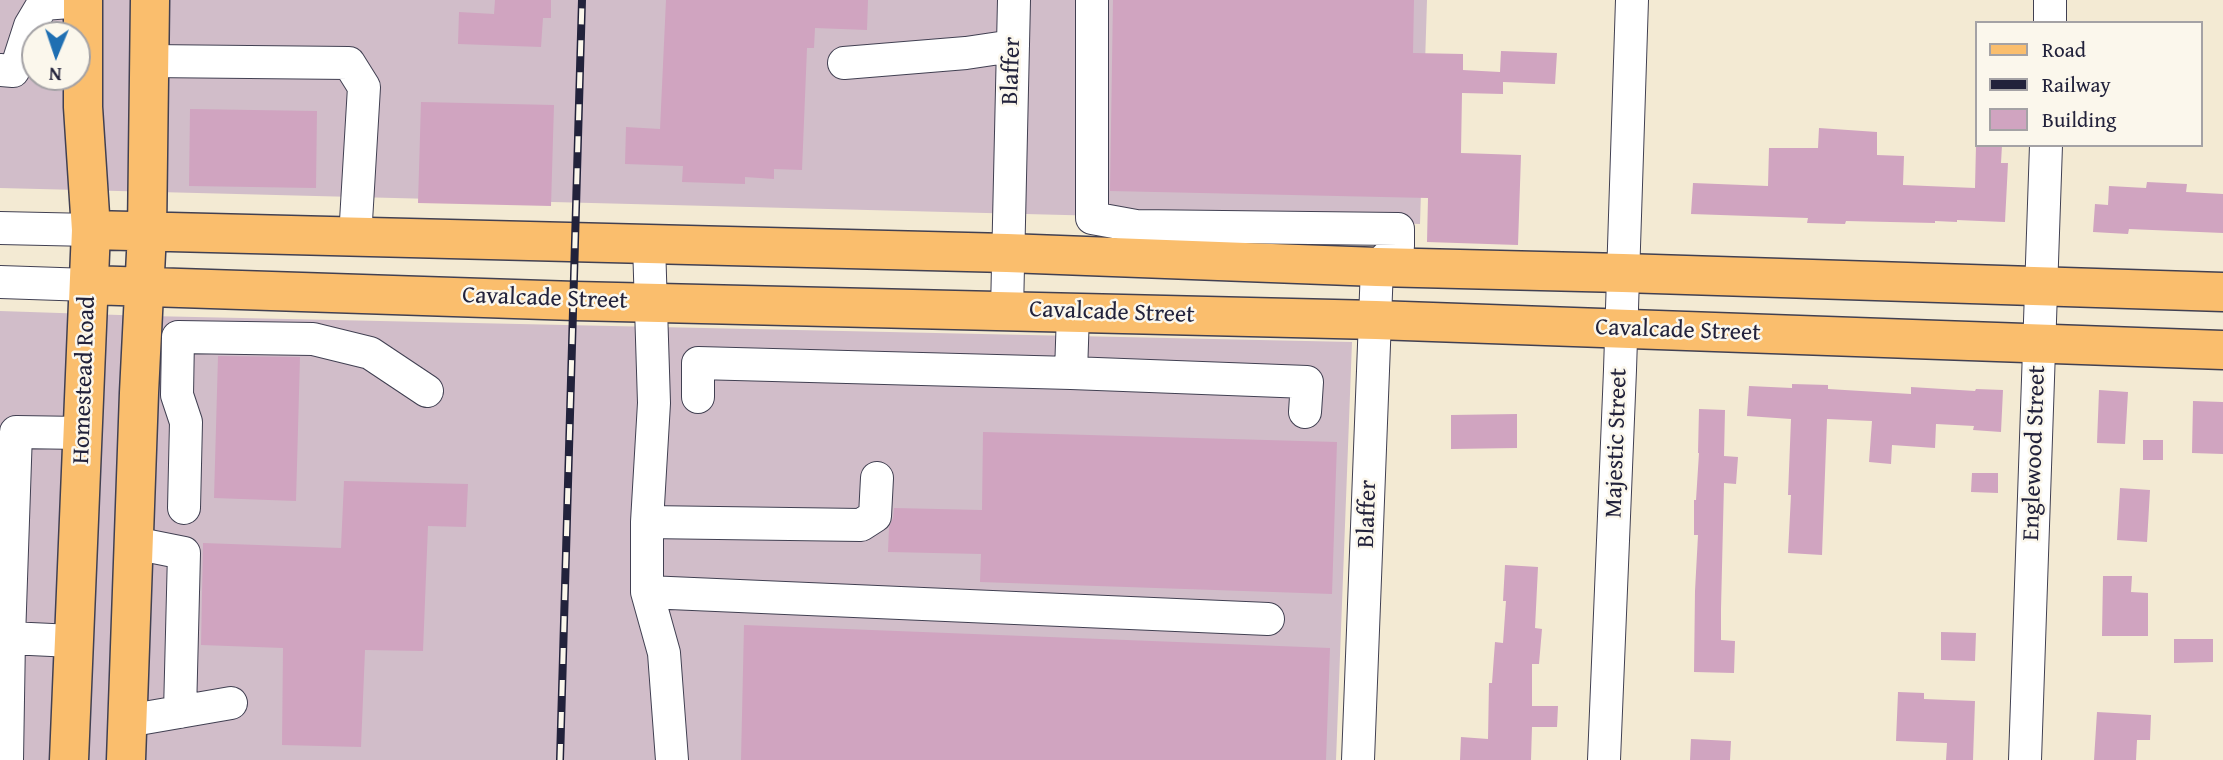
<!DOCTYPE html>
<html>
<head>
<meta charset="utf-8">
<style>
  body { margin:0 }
  #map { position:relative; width:2223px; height:760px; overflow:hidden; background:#f3ead3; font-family:"Gentium Book Plus",serif }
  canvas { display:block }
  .legend { position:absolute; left:1975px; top:21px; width:228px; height:126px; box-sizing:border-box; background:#fbf7ec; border:2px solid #a4a2a5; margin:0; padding:9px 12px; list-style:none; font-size:21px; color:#22223b }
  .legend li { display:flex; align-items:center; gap:14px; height:35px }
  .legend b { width:35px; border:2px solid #a4a2a5 }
  .north { position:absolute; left:21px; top:21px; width:70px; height:70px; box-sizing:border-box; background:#fbf7ec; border:2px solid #a4a2a5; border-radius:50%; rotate:182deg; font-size:19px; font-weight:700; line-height:28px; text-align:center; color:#22223b }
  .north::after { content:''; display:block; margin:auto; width:24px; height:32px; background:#1f6fb2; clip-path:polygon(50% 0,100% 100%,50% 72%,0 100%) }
</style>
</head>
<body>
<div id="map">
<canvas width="2223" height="760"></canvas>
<ul class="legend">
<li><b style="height:9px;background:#fabe6d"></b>Road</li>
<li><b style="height:9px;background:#22223b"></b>Railway</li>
<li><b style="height:19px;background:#d0a4c0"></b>Building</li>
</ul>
<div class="north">N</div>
</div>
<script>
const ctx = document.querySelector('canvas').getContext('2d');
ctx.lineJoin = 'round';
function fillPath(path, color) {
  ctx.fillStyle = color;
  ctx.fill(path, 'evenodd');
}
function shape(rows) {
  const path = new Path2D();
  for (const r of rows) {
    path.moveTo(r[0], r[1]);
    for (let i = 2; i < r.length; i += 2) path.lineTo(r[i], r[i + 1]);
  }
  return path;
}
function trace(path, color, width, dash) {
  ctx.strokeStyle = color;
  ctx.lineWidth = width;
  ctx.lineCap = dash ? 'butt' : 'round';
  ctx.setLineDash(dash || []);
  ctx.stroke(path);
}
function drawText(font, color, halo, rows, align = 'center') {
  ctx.font = font + ' "Gentium Book Plus",serif';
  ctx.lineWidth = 5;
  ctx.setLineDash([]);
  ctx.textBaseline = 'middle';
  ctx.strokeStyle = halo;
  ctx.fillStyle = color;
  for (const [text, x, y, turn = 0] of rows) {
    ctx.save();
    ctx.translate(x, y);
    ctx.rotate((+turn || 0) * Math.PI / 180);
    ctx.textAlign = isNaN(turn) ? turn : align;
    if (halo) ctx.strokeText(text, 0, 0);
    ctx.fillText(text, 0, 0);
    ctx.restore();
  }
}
fillPath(shape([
  [0,0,1427,0,1420,224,0,188],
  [35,35,77,35,77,77,35,77],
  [0,311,149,316,1352,342,1336,760,0,760]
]), '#d1bdc9');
fillPath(shape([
  [495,0,551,0,551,18,543,18,541,47,458,44,459,12,494,14],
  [666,0,868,0,867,30,815,28,814,48,807,48,802,170,774,169,774,179,745,177,745,184,682,182,683,166,625,164,626,127,660,129],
  [1113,0,1414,0,1413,53,1463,54,1463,70,1500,72,1501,51,1557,53,1555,84,1503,82,1503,94,1462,93,1461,153,1521,155,1518,245,1427,242,1428,198,1110,191],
  [421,102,554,105,551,206,418,203],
  [190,109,317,111,316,188,189,186],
  [1819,128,1877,132,1877,155,1904,156,1903,185,1975,188,1976,145,2002,145,2001,163,2008,163,2005,222,1957,220,1957,222,1935,221,1935,223,1846,221,1845,224,1807,223,1808,218,1691,214,1693,183,1768,186,1769,148,1818,148],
  [2147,182,2187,184,2186,192,2223,194,2223,233,2129,229,2128,234,2093,232,2095,204,2108,205,2109,186,2146,188],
  [218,356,300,357,296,501,214,498],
  [1792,384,1828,385,1828,389,1911,394,1911,387,1975,391,1976,389,2003,390,2001,432,1973,430,1974,426,1936,424,1935,448,1892,445,1891,464,1869,462,1872,421,1827,419,1822,555,1788,553,1791,495,1788,495,1791,419,1747,416,1749,386,1792,388],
  [2099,390,2128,392,2125,444,2097,443],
  [2193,401,2223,402,2223,454,2192,453],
  [1699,409,1725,410,1724,456,1738,457,1736,484,1724,483,1721,609,1721,640,1735,641,1734,673,1694,672,1695,591,1698,535,1694,535,1694,500,1696,500,1699,453,1698,453],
  [1517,414,1517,448,1451,449,1451,415],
  [983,432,1337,442,1332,594,980,582,981,554,888,552,889,527,893,518,894,508,982,510],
  [2143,440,2163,440,2163,460,2143,460],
  [1972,473,1998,473,1998,493,1971,492],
  [344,481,468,484,466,527,428,526,423,651,365,650,361,747,282,745,283,648,201,645,203,543,341,548],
  [2120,488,2150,490,2147,542,2117,540],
  [1505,565,1538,567,1535,628,1542,629,1539,664,1532,664,1532,706,1558,706,1557,727,1532,727,1531,760,1460,760,1461,737,1488,739,1489,683,1492,683,1495,642,1503,643,1506,601,1503,601],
  [2103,576,2132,576,2131,592,2148,593,2148,636,2102,636],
  [744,625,1330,648,1326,760,741,760],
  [1941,632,1976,633,1975,661,1941,660],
  [2174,639,2213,639,2213,662,2174,663],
  [1898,692,1924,693,1924,699,1975,701,1973,760,1946,760,1947,743,1896,741],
  [2097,712,2151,715,2150,740,2137,740,2136,760,2094,760],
  [1691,739,1731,741,1730,760,1690,760]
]), '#d0a4c0');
const minor = shape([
  [1092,0,1092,218,1136,226,1398,229,1398,246,1377,267,1358,760],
  [2050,23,2050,0],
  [149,61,349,63,364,87,355,238],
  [844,63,966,53,1013,46],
  [0,70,13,71,19,60,30,26,43,4,83,1],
  [0,228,91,230],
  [649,244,654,403,647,522,647,592,664,653,672,760],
  [0,282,89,285],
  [1007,311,1014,0],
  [1071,373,1073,313],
  [698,397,698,363,1071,373,1307,382,1305,412],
  [184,508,186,422,177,395,178,337,313,339,370,353,427,391],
  [647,522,861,525,875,516,877,478],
  [134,543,184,553,180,712],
  [647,592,1268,619],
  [73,641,9,638,16,432,82,433],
  [127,721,231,703],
  [7,760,9,638],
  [1604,760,1620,370,1632,0],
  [2025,760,2046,145]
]);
const major = shape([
  [91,230,1007,253,1377,267,1623,273,2223,292],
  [89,285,575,301,1376,320,2223,350],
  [69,760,91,230,83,107,83,0],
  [126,760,139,393,147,233,150,0]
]);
trace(minor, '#414052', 34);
trace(major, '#414052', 41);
trace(minor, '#fff', 32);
trace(major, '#fabe6d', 38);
const rail = shape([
  [560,760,582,0]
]);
trace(rail, '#22223b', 8);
trace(rail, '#fbf7ec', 5, [16]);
drawText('24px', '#22223b', '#fbf7ec', [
  ["Blaffer",1012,71,-88],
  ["Cavalcade Street",545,299,2],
  ["Cavalcade Street",1112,313,2],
  ["Cavalcade Street",1678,331,2],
  ["Homestead Road",85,380,-88],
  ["Majestic Street",1617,443,-88],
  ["Englewood Street",2035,453,-88],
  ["Blaffer",1368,514,-88]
]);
</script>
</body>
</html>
